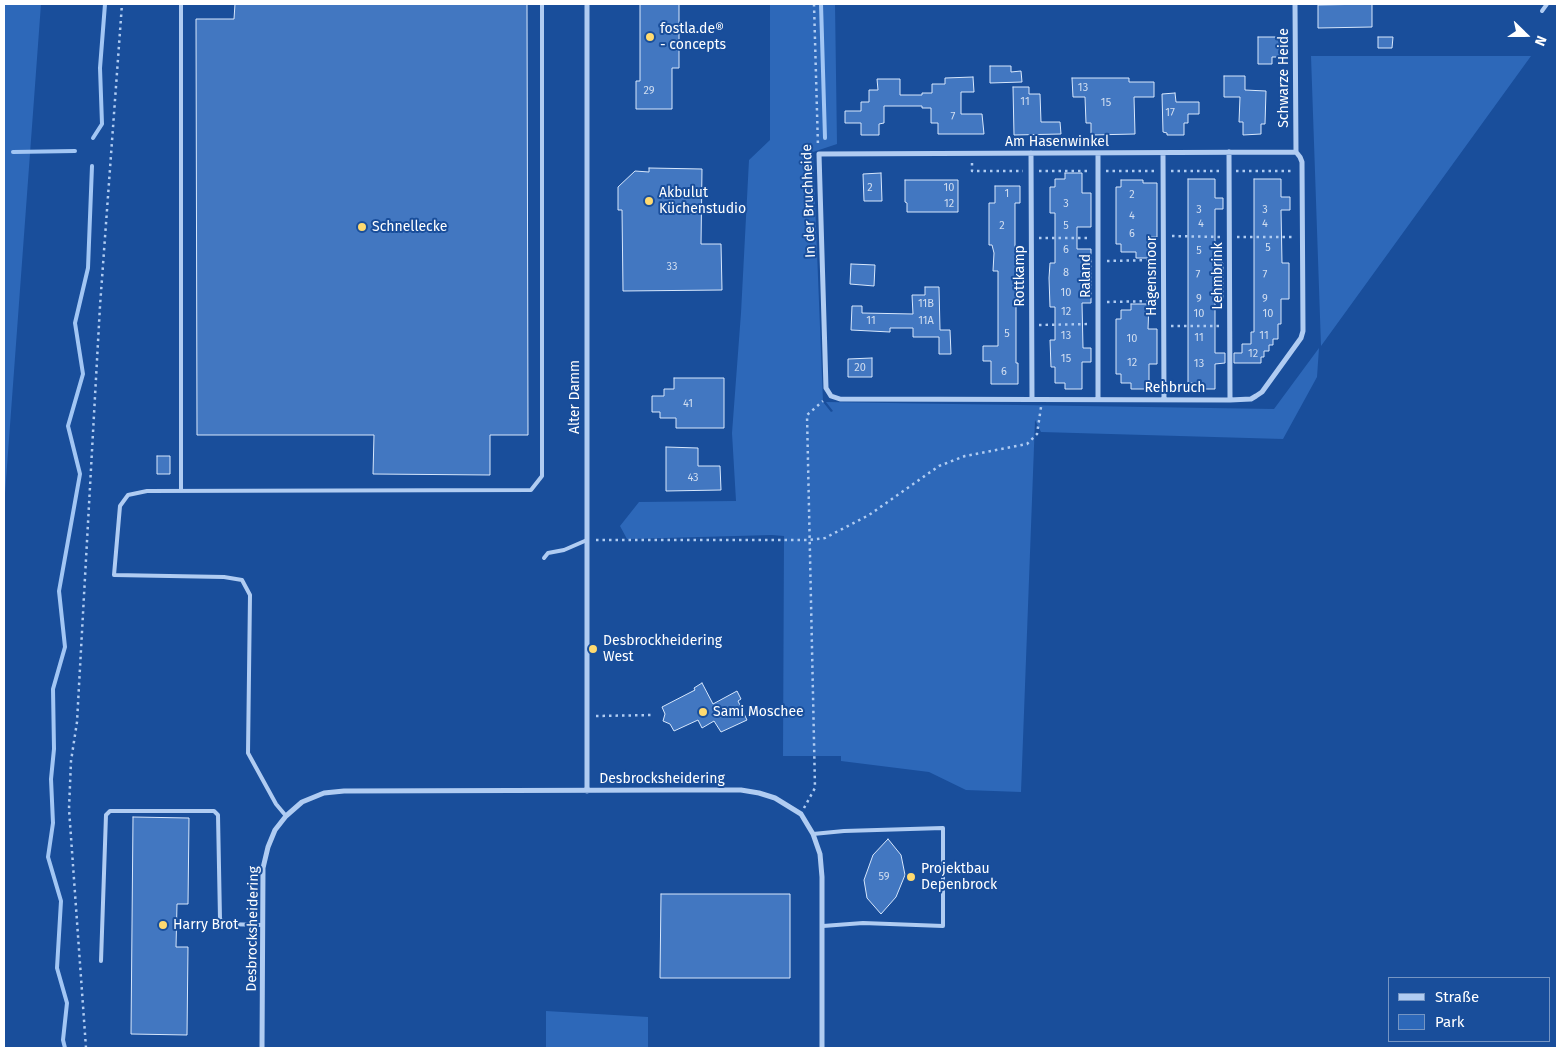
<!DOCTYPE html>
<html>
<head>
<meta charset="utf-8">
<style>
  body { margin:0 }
  #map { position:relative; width:1561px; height:1052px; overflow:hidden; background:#194e9b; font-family:"Fira Sans",sans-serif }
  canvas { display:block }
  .frame { position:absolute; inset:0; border:5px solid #fff; pointer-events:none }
  .legend { position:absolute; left:1388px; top:977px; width:162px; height:65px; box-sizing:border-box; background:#194e9b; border:1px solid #7595c3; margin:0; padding:6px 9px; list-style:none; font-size:15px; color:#fff }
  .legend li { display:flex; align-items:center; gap:10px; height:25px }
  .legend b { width:25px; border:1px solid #7595c3 }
  .north { position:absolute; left:1501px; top:10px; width:50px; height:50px; -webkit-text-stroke:4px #194e9b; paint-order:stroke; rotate:112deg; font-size:14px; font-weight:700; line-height:20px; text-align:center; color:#fff }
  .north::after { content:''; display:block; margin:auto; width:18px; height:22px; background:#fff; clip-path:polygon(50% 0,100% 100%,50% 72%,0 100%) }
</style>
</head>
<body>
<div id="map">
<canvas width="1561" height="1052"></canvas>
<div class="frame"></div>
<ul class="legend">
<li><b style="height:6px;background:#b0ccf2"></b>Straße</li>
<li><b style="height:14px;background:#2d68b9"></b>Park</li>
</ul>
<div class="north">N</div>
</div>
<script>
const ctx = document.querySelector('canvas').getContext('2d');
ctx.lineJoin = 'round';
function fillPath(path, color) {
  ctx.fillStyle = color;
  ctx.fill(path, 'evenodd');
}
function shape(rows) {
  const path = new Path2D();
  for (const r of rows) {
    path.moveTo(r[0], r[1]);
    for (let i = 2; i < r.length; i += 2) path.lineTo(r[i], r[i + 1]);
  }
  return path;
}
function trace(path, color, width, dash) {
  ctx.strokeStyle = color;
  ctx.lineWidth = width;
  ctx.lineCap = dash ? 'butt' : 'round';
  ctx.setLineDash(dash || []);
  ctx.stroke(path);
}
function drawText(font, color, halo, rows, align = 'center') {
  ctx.font = font + ' "Fira Sans",sans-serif';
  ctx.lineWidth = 4;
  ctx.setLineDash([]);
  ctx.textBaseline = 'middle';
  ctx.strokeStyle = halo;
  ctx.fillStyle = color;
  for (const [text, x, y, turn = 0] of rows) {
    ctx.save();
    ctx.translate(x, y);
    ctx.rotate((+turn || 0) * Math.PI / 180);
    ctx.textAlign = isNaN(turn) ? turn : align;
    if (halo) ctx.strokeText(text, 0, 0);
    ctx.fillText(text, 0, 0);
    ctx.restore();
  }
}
fillPath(shape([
  [4,4,41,4,4,507],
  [770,4,835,4,837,144,813,152,823,402,831,412,833,411,826,402,1274,409,1319,348,1317,377,1283,439,1041,432,1035,420,1021,792,966,790,929,772,841,761,841,756,783,756,784,536,772,535,627,539,620,526,639,502,736,501,732,433,741,313,749,160,770,140],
  [1311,56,1531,56,1321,346],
  [546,1011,648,1017,648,1048,546,1048]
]), '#2d68b9');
trace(shape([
  [821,4,825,138],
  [93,138,102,124,100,68,105,4],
  [13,152,75,151],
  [65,1048,63,1040,67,1003,57,968,61,901,48,857,53,823,51,779,54,749,53,689,65,647,59,591,80,474,68,426,83,374,75,323,88,268,92,166]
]), '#a2c6f4', 4);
const building = shape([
  [235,4,527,4,528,435,490,435,490,475,373,474,374,435,197,435,196,19,234,19,235,4],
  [640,4,679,4,679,68,672,68,672,109,636,109,636,81,640,81,640,4],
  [1372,4,1372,27,1318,28,1318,5,1372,4],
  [1258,37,1281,37,1281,57,1272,57,1272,64,1258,64,1258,37],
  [1378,37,1393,37,1392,48,1378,48,1378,37],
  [990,66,1011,66,1011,72,1021,71,1022,82,990,83,990,66],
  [1224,76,1245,76,1245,90,1266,91,1265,124,1261,124,1261,134,1243,135,1243,122,1239,122,1240,97,1224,97,1224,76],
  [973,77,974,92,961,92,961,114,982,114,984,134,938,134,938,123,931,123,931,108,922,108,922,106,884,106,884,123,879,124,879,135,861,135,861,123,845,123,845,111,861,111,861,102,869,102,869,90,878,90,877,79,900,79,900,95,922,95,922,93,932,93,932,84,945,84,945,78,973,77],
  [1072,78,1129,78,1129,82,1154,82,1154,97,1134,97,1135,134,1091,135,1091,123,1086,123,1085,97,1073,97,1072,78],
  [1013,87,1029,87,1029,94,1040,94,1041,122,1060,122,1061,134,1014,135,1013,87],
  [1175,93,1176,102,1199,102,1199,114,1188,114,1188,123,1184,123,1184,135,1167,135,1167,133,1163,132,1162,94,1175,93],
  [649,168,702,169,701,244,721,244,722,290,623,291,622,210,618,210,618,187,635,171,649,172,649,168],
  [881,173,882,201,864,201,863,174,881,173],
  [1065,173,1082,173,1082,193,1091,193,1091,227,1077,227,1077,249,1091,249,1091,303,1082,303,1083,348,1091,348,1091,362,1082,362,1082,389,1065,389,1065,383,1055,383,1055,367,1051,367,1050,340,1055,340,1055,307,1050,307,1049,278,1050,263,1055,263,1055,213,1050,213,1050,187,1055,187,1055,179,1065,179,1065,173],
  [1188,179,1215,179,1215,198,1223,198,1223,209,1215,209,1215,263,1223,263,1223,299,1215,299,1215,353,1225,353,1225,363,1215,364,1215,389,1198,389,1198,383,1188,383,1188,179],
  [1254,179,1281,179,1281,197,1290,197,1290,210,1281,210,1282,263,1289,263,1289,299,1281,299,1281,324,1278,324,1278,339,1273,339,1273,345,1269,345,1269,351,1264,351,1264,357,1261,357,1261,363,1234,363,1234,353,1242,353,1242,344,1251,344,1251,332,1254,332,1254,179],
  [905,180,958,180,958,212,907,212,907,203,905,202,905,180],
  [1121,180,1143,180,1143,183,1157,183,1157,237,1149,237,1149,258,1136,258,1136,252,1121,252,1121,244,1116,244,1116,187,1121,187,1121,180],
  [995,186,1020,186,1020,203,1015,203,1015,253,1019,253,1019,271,1016,271,1016,363,1018,363,1018,384,991,384,991,361,983,361,983,346,998,346,998,271,993,271,994,253,992,245,989,245,989,203,995,203,995,186],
  [851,264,875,265,874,286,850,284,851,264],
  [925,287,939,287,940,330,950,330,951,354,939,354,939,337,913,337,913,328,890,328,890,332,851,330,852,306,862,306,862,313,913,314,912,295,925,295,925,287],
  [1131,304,1149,304,1148,329,1157,329,1157,364,1149,364,1149,389,1131,389,1131,383,1121,383,1121,374,1116,374,1116,319,1121,319,1121,310,1131,310,1131,304],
  [872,358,872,377,848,377,848,359,872,358],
  [674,378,724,378,724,428,676,428,676,418,660,418,660,412,652,412,652,396,664,396,664,389,674,389,674,378],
  [666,447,698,448,698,466,720,466,721,490,666,491,666,447],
  [157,456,170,456,170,474,157,474,157,456],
  [702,683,713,704,737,691,741,699,738,701,747,720,721,732,714,721,702,728,698,720,674,731,670,724,663,721,665,714,662,707,695,690,694,688,702,683],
  [133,817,189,818,188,904,177,904,176,947,188,947,187,1035,131,1034,133,817],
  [888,839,901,855,905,875,896,897,881,914,867,898,864,880,873,855,888,839],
  [661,894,790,894,790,978,660,978,661,894]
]);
fillPath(building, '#4277c1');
trace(building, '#d7e7fc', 1);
trace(shape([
  [814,4,818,147],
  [972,163,972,171,1023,171],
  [1039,171,1091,171],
  [1106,171,1156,171],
  [1171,171,1221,171],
  [1236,171,1293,171],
  [1172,236,1221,237],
  [1237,237,1294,237],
  [1039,238,1091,238],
  [1107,261,1157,260],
  [1107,302,1157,301],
  [1039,325,1091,324],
  [1171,326,1223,326],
  [596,540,809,540,825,538,869,515,939,466,965,456,1027,444,1037,434,1041,407],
  [596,716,654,715],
  [804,808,815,788,807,415,823,401],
  [86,1048,69,809,71,761,77,722,100,306,122,4]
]), '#b0ccf2', 2.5, [2.5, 4]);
trace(shape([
  [1542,11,1547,4],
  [181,491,181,4],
  [544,558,548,553,564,550,587,540],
  [286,816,276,804,248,753,250,595,242,580,224,577,114,575,120,506,128,495,147,491,531,490,542,476,542,4],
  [813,834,844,831,943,828,943,926,863,923,823,926],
  [101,961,106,815,110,811,214,811,218,815,220,919,224,924,263,925]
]), '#b0ccf2', 4);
trace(shape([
  [1295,4,1296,152],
  [1229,152,1230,400],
  [1296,152,1300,157,1302,162,1303,331,1301,338,1262,392,1256,396,1251,399,1230,400,840,399,831,396,826,388,819,154,1296,152],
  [1031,153,1032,399],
  [1163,153,1164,399],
  [1098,399,1098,153],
  [587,791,587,4],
  [262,1048,263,868,268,847,275,830,286,816,302,802,324,793,344,791,681,790,741,790,759,793,775,798,801,814,813,834,820,854,822,877,822,1048]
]), '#b0ccf2', 5);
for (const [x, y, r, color] of [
  [650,37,5,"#ffda70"],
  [649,201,5,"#ffda70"],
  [362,227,5,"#ffda70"],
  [593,649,5,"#ffda70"],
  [703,712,5,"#ffda70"],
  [911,877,5,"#ffda70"],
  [163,925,5,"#ffda70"]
]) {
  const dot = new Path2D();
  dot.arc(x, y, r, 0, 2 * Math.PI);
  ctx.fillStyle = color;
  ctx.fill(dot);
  trace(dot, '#194e9b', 2);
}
drawText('11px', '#d0ddf0', null, [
  ["13",1083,88],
  ["29",649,91],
  ["11",1025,102],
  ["15",1106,103],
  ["17",1170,113],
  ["7",953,117],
  ["2",870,188],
  ["10",949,188],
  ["1",1007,194],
  ["2",1132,195],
  ["12",949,204],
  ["3",1066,204],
  ["3",1199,210],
  ["3",1265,210],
  ["4",1132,216],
  ["4",1201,224],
  ["4",1265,224],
  ["2",1002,226],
  ["5",1066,226],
  ["6",1132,234],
  ["5",1268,248],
  ["6",1066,250],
  ["5",1199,251],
  ["33",672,267],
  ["8",1066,273],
  ["7",1198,275],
  ["7",1265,275],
  ["10",1066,293],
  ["9",1199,299],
  ["9",1265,299],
  ["11B",926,304],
  ["12",1066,312],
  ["10",1199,314],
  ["10",1268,314],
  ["11",871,321],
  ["11A",926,321],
  ["5",1007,334],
  ["13",1066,336],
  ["11",1264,336],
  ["11",1199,338],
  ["10",1132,339],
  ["12",1253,354],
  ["15",1066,359],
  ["12",1132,363],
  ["13",1199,364],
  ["20",860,368],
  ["6",1004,372],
  ["41",688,404],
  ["43",693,478],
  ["59",884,877]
]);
drawText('14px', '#fff', '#194e9b', [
  ["fostla.de®",660,29],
  ["- concepts",660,45],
  ["Akbulut",659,193],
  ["Küchenstudio",659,209],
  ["Schnellecke",372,227],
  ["Desbrockheidering",603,641],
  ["West",603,657],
  ["Sami Moschee",713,712],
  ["Projektbau",921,869],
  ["Depenbrock",921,885],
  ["Harry Brot",173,925]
], 'left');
drawText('14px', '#fff', '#194e9b', [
  ["Schwarze Heide",1284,78,-90],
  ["Am Hasenwinkel",1057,142],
  ["In der Bruchheide",809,201,-92],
  ["Rottkamp",1020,276,-90],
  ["Raland",1086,276,-90],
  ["Hagensmoor",1152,276,-90],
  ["Lehmbrink",1218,276,-90],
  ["Rehbruch",1175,388],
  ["Alter Damm",575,397,-90],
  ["Desbrocksheidering",662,779],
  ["Desbrocksheidering",253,929,-89]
]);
</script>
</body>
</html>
